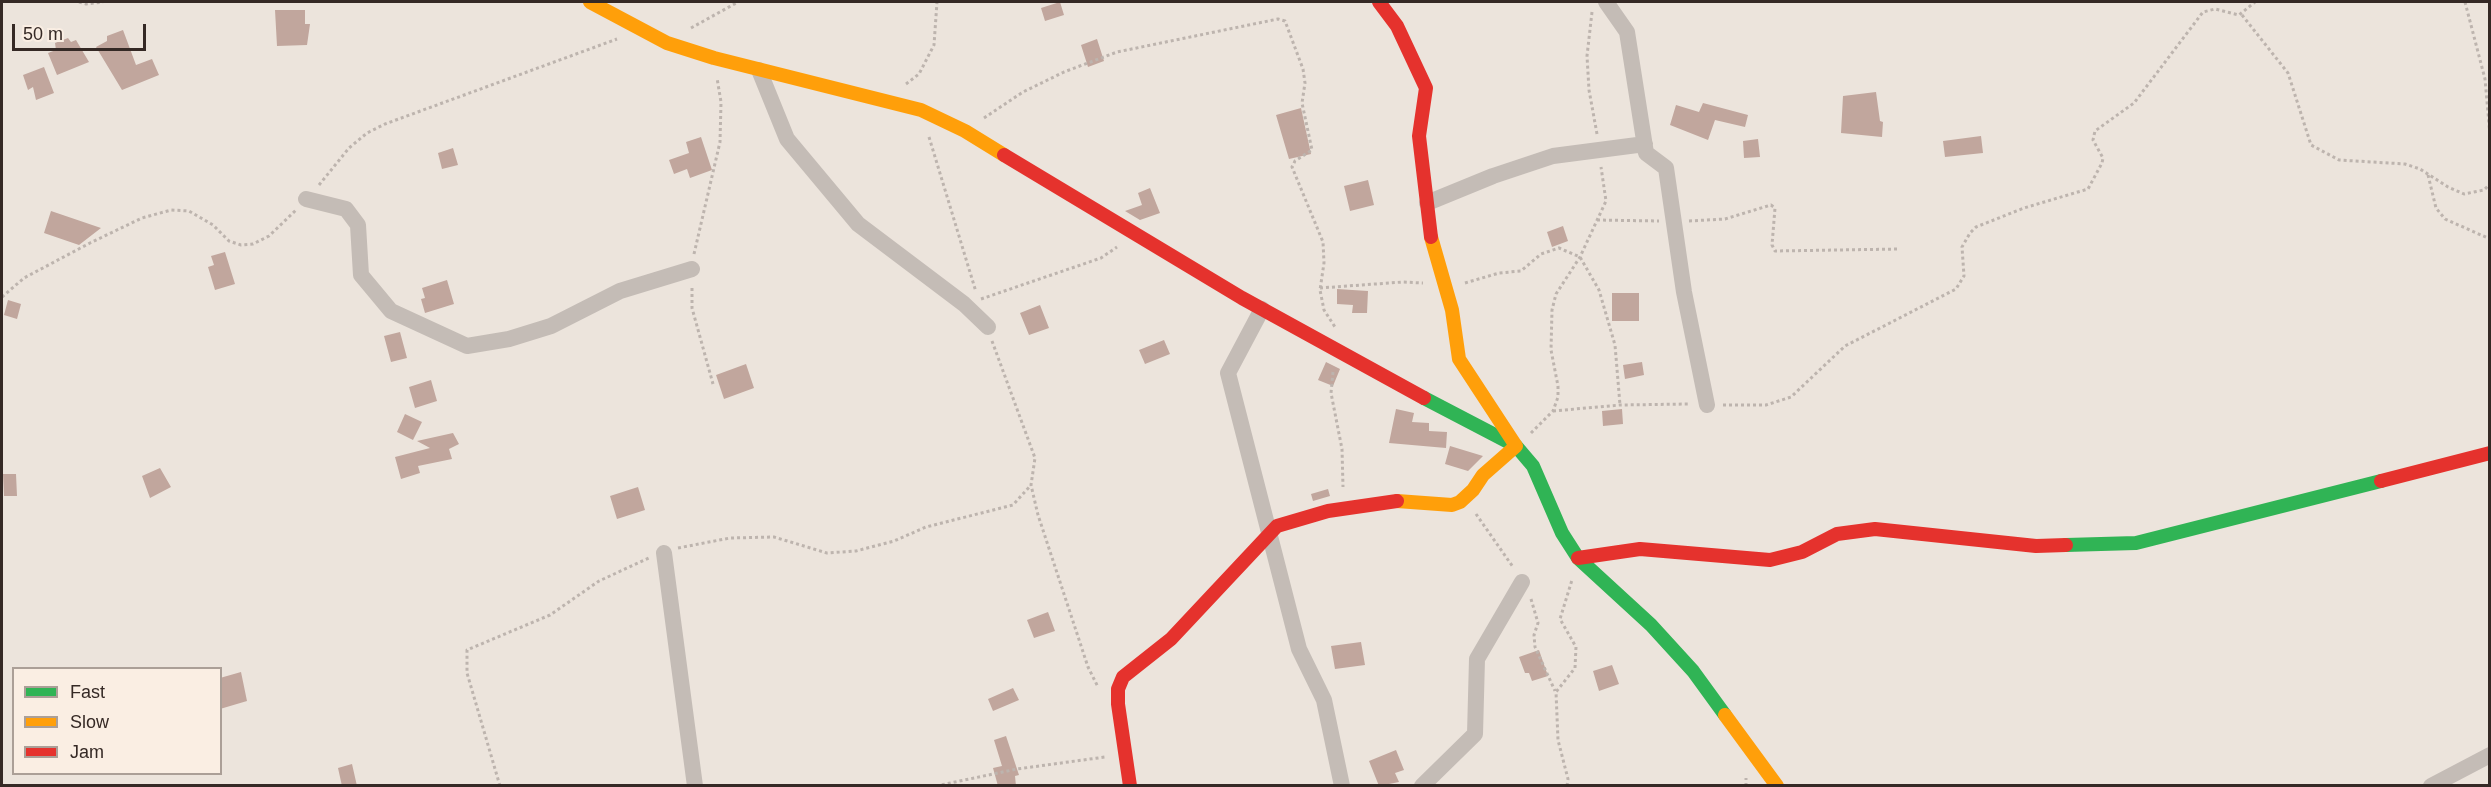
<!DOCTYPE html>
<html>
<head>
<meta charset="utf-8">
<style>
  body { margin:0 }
  #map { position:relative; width:2491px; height:787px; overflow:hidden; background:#ece4dc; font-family:Helvetica,sans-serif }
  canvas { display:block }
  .frame { position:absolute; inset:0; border:3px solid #352925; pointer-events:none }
  .legend { position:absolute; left:12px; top:667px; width:210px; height:108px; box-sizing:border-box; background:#faeee3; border:2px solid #ab9f97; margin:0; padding:8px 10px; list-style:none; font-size:18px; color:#352925 }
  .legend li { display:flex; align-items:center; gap:12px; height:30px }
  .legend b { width:30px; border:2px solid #ab9f97 }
  .scale { position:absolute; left:12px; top:24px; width:134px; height:27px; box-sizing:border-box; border:3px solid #352925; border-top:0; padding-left:8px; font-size:18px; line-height:21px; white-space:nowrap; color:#352925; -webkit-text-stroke:4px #faeee3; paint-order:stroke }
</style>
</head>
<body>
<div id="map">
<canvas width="2491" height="787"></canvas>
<div class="frame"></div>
<ul class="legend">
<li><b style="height:8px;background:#30b455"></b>Fast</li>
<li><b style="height:8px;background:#ff9f0a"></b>Slow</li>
<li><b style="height:8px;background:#e5322d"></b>Jam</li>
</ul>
<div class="scale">50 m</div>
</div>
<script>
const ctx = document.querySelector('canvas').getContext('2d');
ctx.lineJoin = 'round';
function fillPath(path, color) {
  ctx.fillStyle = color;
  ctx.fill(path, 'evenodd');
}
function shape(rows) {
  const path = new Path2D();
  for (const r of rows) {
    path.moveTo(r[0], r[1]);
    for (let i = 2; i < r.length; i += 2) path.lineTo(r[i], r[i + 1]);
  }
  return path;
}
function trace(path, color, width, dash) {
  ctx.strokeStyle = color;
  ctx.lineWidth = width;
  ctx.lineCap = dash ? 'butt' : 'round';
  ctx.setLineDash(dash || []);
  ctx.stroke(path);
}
fillPath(shape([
  [1060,2,1064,15,1045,21,1041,8],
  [275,10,305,10,305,24,310,24,307,45,277,46],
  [123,30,136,65,152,59,159,75,122,90,96,47,107,41,107,36],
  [68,38,71,42,76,40,89,62,57,75,48,53,56,50,55,43],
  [1097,39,1104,61,1088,67,1081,45],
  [44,67,54,93,36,100,33,87,28,90,23,75],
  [1876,92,1880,121,1883,122,1882,137,1841,133,1843,96],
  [1703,103,1748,115,1745,127,1715,120,1708,140,1670,125,1676,105,1699,112],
  [1301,108,1311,154,1289,159,1276,115],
  [1981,136,1983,153,1945,157,1943,141],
  [701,137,712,170,690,178,687,169,674,174,669,160,689,153,686,142],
  [1758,139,1760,157,1744,158,1743,141],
  [453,148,458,165,442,169,438,153],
  [1368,180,1374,205,1350,211,1344,186],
  [1150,188,1160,213,1140,220,1125,211,1142,205,1138,193],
  [51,211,101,228,79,245,44,233],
  [1563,226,1568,241,1552,247,1547,232],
  [225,252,235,284,215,290,208,267,214,265,211,256],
  [447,280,454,304,425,313,421,299,425,298,422,288],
  [1337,289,1368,291,1367,313,1352,313,1353,305,1337,304],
  [1612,293,1639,293,1639,321,1612,321],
  [8,300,21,304,17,319,4,315],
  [1040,305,1049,328,1029,335,1020,313],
  [400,332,407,358,391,362,384,336],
  [1164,340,1170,354,1145,364,1139,350],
  [1326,362,1340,369,1333,386,1318,380],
  [1642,362,1644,375,1625,379,1623,365],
  [746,364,754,388,724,399,716,375],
  [431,380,437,401,415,408,409,387],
  [1396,409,1414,413,1412,422,1429,423,1429,431,1447,432,1446,448,1389,443],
  [1622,409,1623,424,1603,426,1602,411],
  [405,414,422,422,413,440,397,432],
  [453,433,459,444,449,449,452,459,418,466,420,473,401,479,395,457,430,448,417,441],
  [1450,446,1483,456,1468,471,1445,464],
  [160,468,171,487,150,498,142,476],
  [3,474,16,474,17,496,4,496],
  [638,487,645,510,617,519,610,496],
  [1328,489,1330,496,1313,501,1311,494],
  [1048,612,1055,631,1034,638,1027,620],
  [1361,642,1365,665,1335,669,1331,646],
  [1539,650,1548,676,1532,681,1529,673,1525,673,1519,657],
  [1612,665,1619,684,1599,691,1593,671],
  [241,672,247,701,220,709,220,678],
  [1013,688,1019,700,993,711,988,699],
  [1006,736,1019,775,1015,776,1016,786,998,786,993,768,1002,766,994,740],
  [1396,750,1404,770,1395,773,1399,782,1379,786,1369,761],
  [352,764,357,786,342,786,338,768]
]), '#c1a69d');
trace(shape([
  [79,2,86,4,103,2],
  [2465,2,2485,79,2490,135],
  [1592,12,1587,56,1589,90,1597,134],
  [2242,15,2288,73,2311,145,2339,160,2405,164,2420,169,2448,187,2464,194,2484,190,2490,184],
  [691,28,738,2],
  [906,84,919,74,934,45,937,2],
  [984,118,1023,92,1064,72,1117,52,1278,19,1285,21,1303,69,1305,83,1302,103,1312,150,1295,161,1292,167,1323,242,1324,263,1320,290,1324,310,1335,327],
  [929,137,976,292],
  [2428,175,2436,208,2445,219,2490,239],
  [319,185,349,148,367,133,385,124,617,39],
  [1597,220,1659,221],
  [1689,221,1725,219,1771,205,1775,208,1772,245,1775,251,1900,249],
  [694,254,720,142,721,102,717,78],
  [1465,283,1499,273,1521,271,1541,254,1559,248,1580,257,1599,290,1615,345,1620,405],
  [692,288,692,308,713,384],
  [1320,288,1403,282,1423,283],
  [2,297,24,278,90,243,142,218,171,210,189,211,213,225,229,241,241,245,253,244,269,236,296,210],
  [981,299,1101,258,1117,247],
  [992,341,1035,458,1031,485,1038,515,1088,667,1098,687],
  [1333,372,1331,393,1342,449,1343,487],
  [1723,405,1766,405,1791,397,1845,346,1956,289,1964,276,1962,247,1970,233,1976,227,2024,208,2088,189,2102,163,2103,158,2093,140,2095,131,2134,103,2203,12,2215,9,2239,15,2255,2],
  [1553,411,1620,405,1689,404],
  [1531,433,1553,411,1558,397,1558,386,1551,350,1552,310,1556,294,1580,257,1606,201,1601,167],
  [1476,514,1513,567],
  [678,548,730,538,774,537,827,553,856,551,894,541,926,527,1013,505,1031,485],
  [1531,599,1538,623,1534,635,1535,647,1555,691],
  [500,786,467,673,467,650,550,615,599,581,649,558],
  [936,786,1017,769,1105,757],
  [1567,786,1568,779,1558,740,1556,692,1575,668,1576,647,1560,619,1572,580],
  [1746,786,1746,778]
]), '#bdb4ae', 3, [3, 3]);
trace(shape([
  [1606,2,1627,32,1646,153,1666,168,1684,292,1707,405],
  [759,70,787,139,858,224,964,304,988,327],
  [306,199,346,209,358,225,361,275,391,311,467,346,509,339,551,326,620,291,692,269],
  [1427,203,1493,176,1553,156,1645,144],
  [1262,309,1228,373,1299,649,1324,700,1342,786],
  [664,553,695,786],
  [1422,786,1475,734,1477,659,1522,582],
  [2431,786,2490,755]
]), '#c4bcb6', 16);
trace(shape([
  [1424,398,1516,446,1533,466,1562,533,1578,558,1651,625,1693,671,1725,715],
  [2066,545,2136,543,2381,481]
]), '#30b455', 14);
trace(shape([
  [590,2,667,43,714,58,921,110,965,131,1004,155],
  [1397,501,1452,505,1460,502,1473,490,1483,475,1516,446,1459,359,1452,310,1431,237],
  [1725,715,1777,786]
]), '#ff9f0a', 14);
trace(shape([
  [1379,2,1397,26,1426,88,1419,136,1431,237],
  [1004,155,1242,298,1424,398],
  [2381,481,2490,453],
  [1578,558,1640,549,1770,560,1802,552,1837,534,1875,529,2036,546,2066,545],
  [1130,786,1118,704,1118,689,1123,677,1171,639,1277,526,1328,511,1397,501]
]), '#e5322d', 14);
</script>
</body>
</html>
